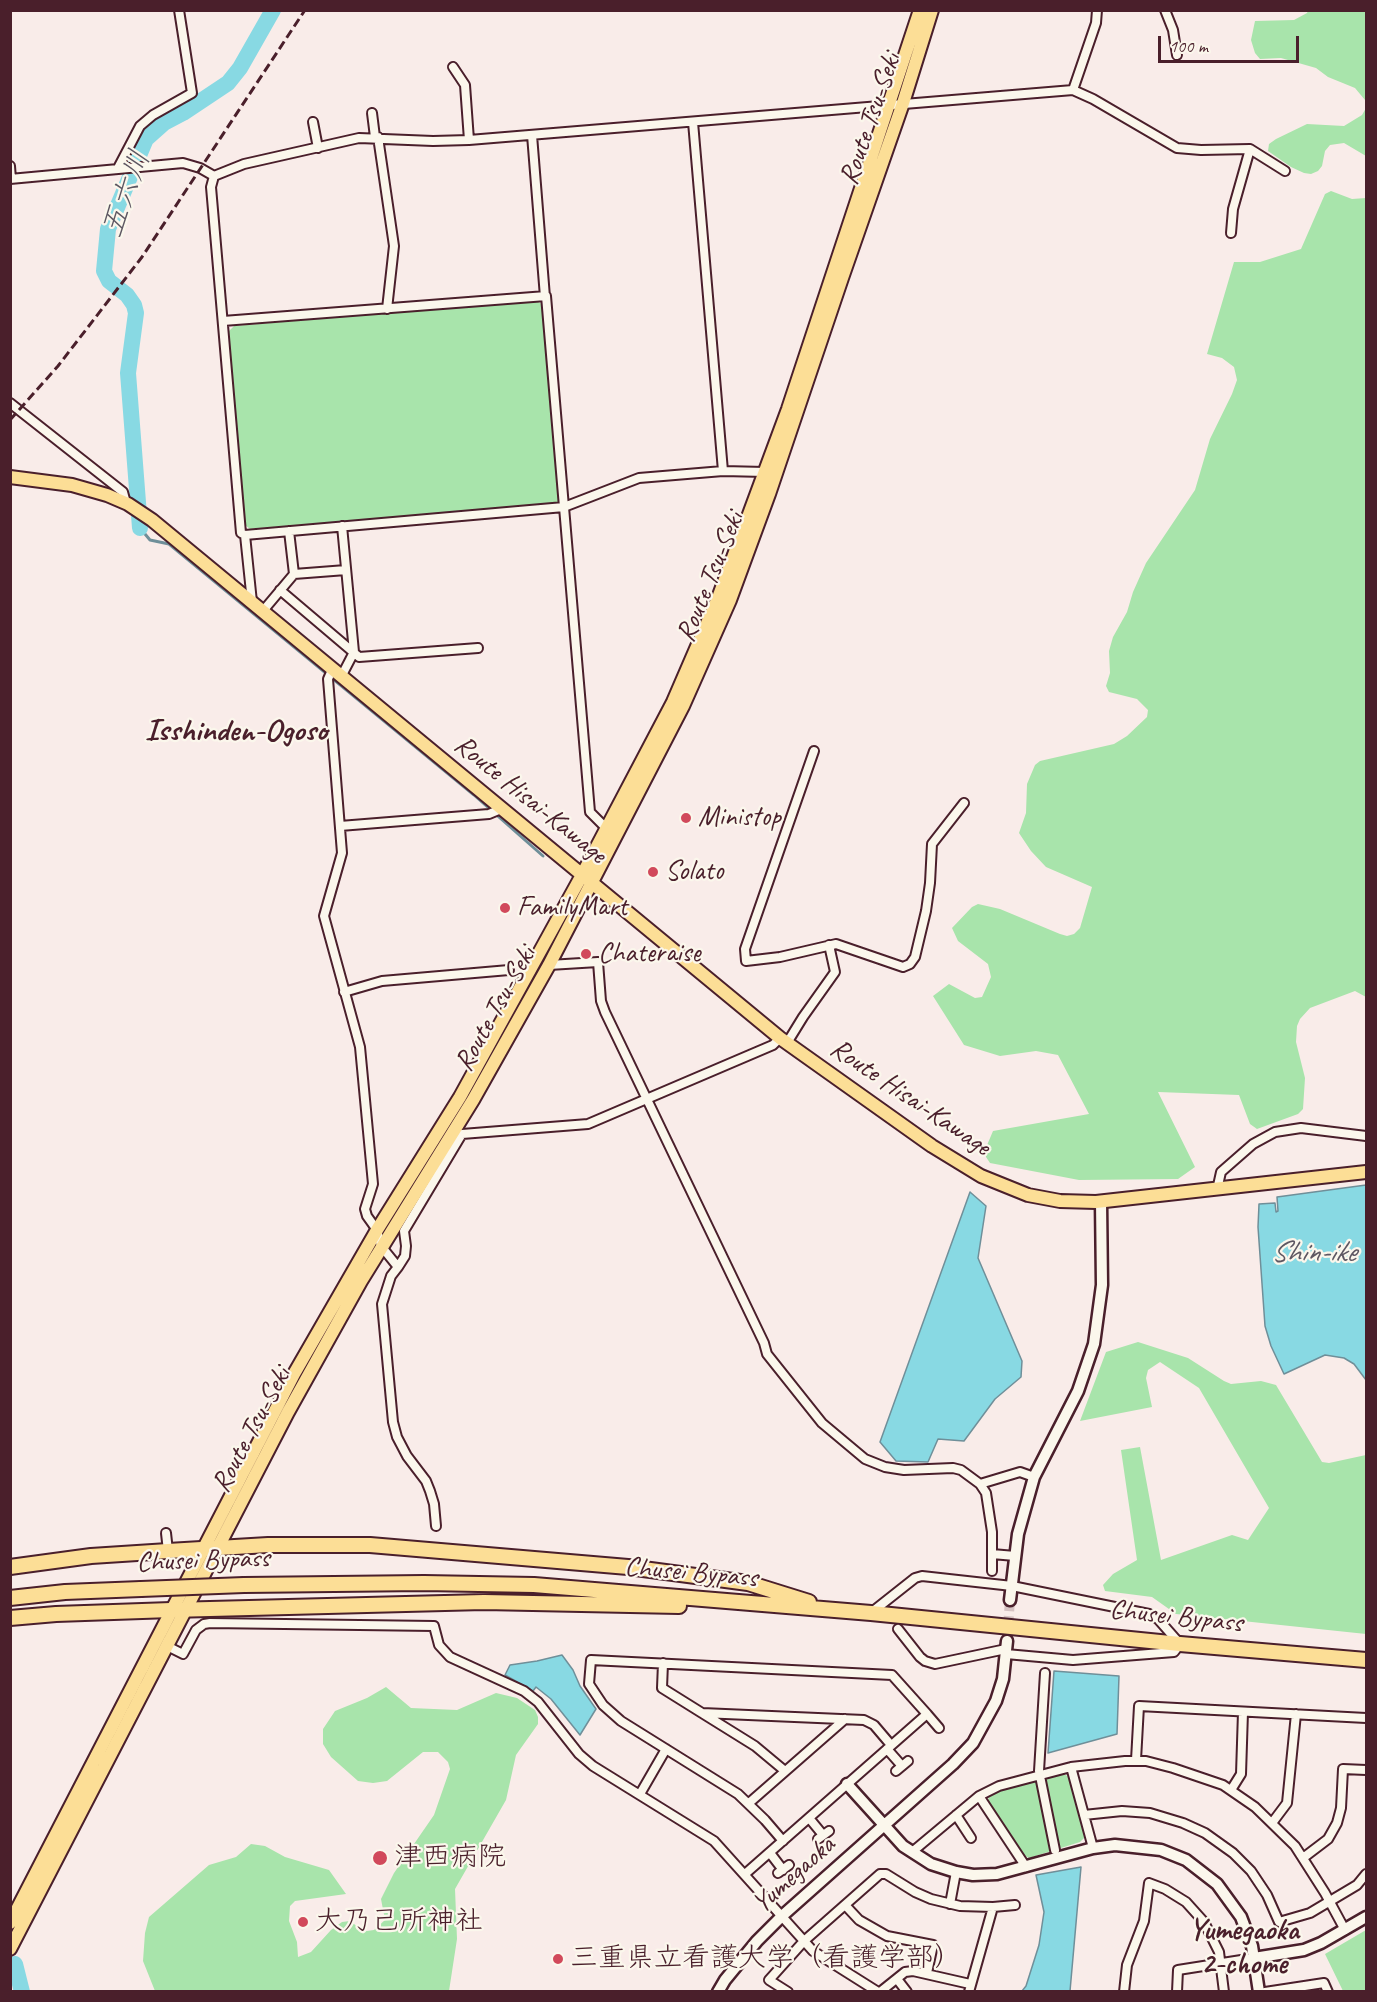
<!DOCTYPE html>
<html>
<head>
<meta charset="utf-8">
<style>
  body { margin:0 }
  #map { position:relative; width:1377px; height:2002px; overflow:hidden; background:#f9ece9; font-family:Caveat,sans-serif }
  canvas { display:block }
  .frame { position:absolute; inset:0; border:12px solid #4a1f2b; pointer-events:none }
  .scale { position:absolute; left:1158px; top:36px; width:141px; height:27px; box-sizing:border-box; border:3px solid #4a1f2b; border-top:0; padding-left:8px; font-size:18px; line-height:21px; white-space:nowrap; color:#4a1f2b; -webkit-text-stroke:4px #fbf7ec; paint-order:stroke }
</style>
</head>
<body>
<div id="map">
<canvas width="1377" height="2002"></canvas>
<div class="frame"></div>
<div class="scale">100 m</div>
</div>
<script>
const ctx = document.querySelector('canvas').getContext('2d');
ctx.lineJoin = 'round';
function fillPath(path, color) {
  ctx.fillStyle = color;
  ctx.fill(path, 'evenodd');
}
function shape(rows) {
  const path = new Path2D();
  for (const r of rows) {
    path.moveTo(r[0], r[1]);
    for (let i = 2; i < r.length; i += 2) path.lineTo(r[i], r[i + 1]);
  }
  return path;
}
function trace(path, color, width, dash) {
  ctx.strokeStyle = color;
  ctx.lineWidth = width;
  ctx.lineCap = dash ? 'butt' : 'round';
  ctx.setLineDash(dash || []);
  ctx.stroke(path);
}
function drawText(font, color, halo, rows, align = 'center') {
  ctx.font = font + ' Caveat,"Klee One",sans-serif';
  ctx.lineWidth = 4.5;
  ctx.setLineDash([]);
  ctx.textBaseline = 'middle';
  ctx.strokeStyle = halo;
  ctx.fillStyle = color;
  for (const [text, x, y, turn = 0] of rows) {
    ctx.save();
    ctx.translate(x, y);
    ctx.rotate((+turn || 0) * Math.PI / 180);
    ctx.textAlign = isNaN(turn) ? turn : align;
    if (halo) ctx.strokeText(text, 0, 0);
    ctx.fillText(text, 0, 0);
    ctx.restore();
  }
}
fillPath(shape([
  [1308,11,1366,11,1366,105,1365,100,1355,88,1328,77,1316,68,1281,58,1260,59,1255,53,1251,40,1255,21,1294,20,1307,13],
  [1366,108,1366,156,1344,143,1330,145,1325,151,1322,166,1318,171,1311,174,1304,173,1291,167,1268,151,1269,144,1276,139,1307,124,1344,126,1362,115],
  [1331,191,1352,199,1366,198,1366,997,1355,991,1310,1008,1300,1019,1297,1026,1296,1042,1305,1078,1303,1109,1298,1114,1257,1129,1250,1124,1239,1095,1158,1092,1195,1167,1178,1179,1079,1180,990,1163,986,1157,985,1150,993,1131,1089,1114,1058,1055,1036,1051,1000,1056,964,1045,933,996,949,984,975,998,982,997,991,977,988,964,958,941,952,928,972,907,978,904,1000,909,1060,934,1067,936,1074,934,1080,928,1092,887,1046,867,1031,851,1019,833,1026,813,1027,784,1035,765,1040,761,1114,744,1127,736,1147,717,1148,710,1137,699,1109,692,1106,686,1110,673,1109,651,1113,637,1127,612,1133,592,1146,563,1195,490,1210,439,1232,394,1237,380,1234,367,1222,358,1207,354,1234,262,1260,262,1301,249,1325,194],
  [536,301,542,304,559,501,557,503,250,529,245,525,228,332,234,326],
  [1138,1342,1188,1358,1224,1381,1231,1384,1261,1381,1276,1385,1322,1462,1329,1463,1366,1455,1366,1634,1176,1614,1152,1597,1105,1591,1103,1585,1113,1574,1137,1560,1121,1450,1140,1447,1161,1560,1232,1535,1248,1540,1269,1508,1199,1388,1160,1362,1148,1370,1146,1378,1152,1407,1080,1421,1106,1352],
  [386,1687,411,1708,457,1710,496,1693,517,1698,535,1710,538,1717,538,1724,516,1755,506,1800,455,1889,457,1939,449,1991,155,1991,143,1961,145,1933,149,1917,209,1865,236,1857,251,1844,265,1846,285,1857,329,1870,346,1894,295,1901,290,1906,289,1921,297,1942,298,1957,311,1952,331,1930,342,1922,350,1921,362,1930,367,1931,374,1930,385,1920,381,1899,394,1873,434,1815,450,1769,448,1762,438,1752,423,1752,387,1781,373,1783,358,1781,331,1757,323,1744,323,1729,335,1711,367,1698],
  [1062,1773,1069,1777,1085,1837,1080,1842,1029,1858,1023,1855,988,1801,989,1794,1002,1789],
  [1366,1930,1366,1991,1343,1991,1325,1954]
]), '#a8e4ab');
const water = shape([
  [1366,1185,1366,1380,1354,1364,1344,1358,1325,1355,1284,1374,1271,1346,1265,1326,1258,1227,1259,1204,1275,1203,1276,1212,1278,1211,1277,1197,1366,1185],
  [970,1192,986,1206,978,1258,1022,1361,1021,1377,995,1399,964,1441,938,1439,928,1462,896,1461,880,1442,970,1192],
  [562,1655,573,1670,580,1686,596,1709,580,1735,551,1699,536,1687,533,1691,505,1675,510,1665,537,1661,562,1655],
  [1054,1671,1119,1676,1117,1734,1048,1753,1054,1671],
  [1081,1867,1070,1991,1022,1991,1026,1986,1039,1945,1044,1912,1036,1875,1081,1867]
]);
fillPath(water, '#88d9e3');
trace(water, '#6f8f99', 1.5);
trace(shape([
  [140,528,150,540,169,544,474,795,543,856]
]), '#6f8f99', 3);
trace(shape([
  [140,528,128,373,136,313,134,305,127,295,109,281,104,271,108,229,146,139,164,123,183,113,228,83,240,68,273,10],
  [15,1964,22,1992]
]), '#88d9e3', 16);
trace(shape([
  [1007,1641,1010,1600]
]), '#d6c3c3', 10, [10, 5]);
const street = shape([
  [1165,10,1173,30,1177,55],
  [453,67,465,85,469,140],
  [1073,90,1096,23,1097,10],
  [372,113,375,137],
  [313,122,318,148],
  [693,122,723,471,765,472],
  [532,135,545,297],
  [378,137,394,246,387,309],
  [10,166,11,179],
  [118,168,140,126,153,115,192,93,179,10],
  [214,176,211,187,241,533,245,535,252,602],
  [10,179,183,163,200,168,214,176,244,164,359,138,433,141,469,140,1073,90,1093,99,1177,148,1201,150,1250,149,1285,171],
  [1231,233,1233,209,1250,149],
  [223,321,546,296,590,812,606,828],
  [10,403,123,492,126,503],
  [245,535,564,507,639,478,723,471],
  [294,574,346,570],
  [280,590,359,657,478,648],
  [262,612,294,574,289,531],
  [332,670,328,679,342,853,324,916,360,1047,373,1184,365,1209,367,1216,377,1230,381,1246,398,1267,405,1256,406,1246,404,1231,462,1134,588,1124,773,1045,780,1038],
  [341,677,354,652,342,526],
  [814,751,745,949,746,961,780,957,836,944,903,967,910,964,915,957,926,911,930,883,932,844,964,803],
  [340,826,489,814,501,809],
  [549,965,598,962,601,1001,605,1012,764,1343,767,1354,822,1423,865,1459,885,1467,904,1470,953,1468,961,1470,980,1484,1020,1472,1034,1477],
  [344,992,382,981,509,970],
  [787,1043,803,1017,835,972,829,945],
  [1217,1190,1221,1172,1253,1144,1275,1132,1301,1128,1366,1136],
  [398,1267,391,1276,382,1304,393,1422,397,1437,407,1456,426,1481,430,1491,434,1504,436,1526],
  [980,1484,986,1493,992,1532,992,1571],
  [166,1533,168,1551],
  [992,1554,1015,1556],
  [872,1612,915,1578,922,1576,1012,1586,1149,1614,1158,1619,1180,1644,1174,1652,1073,1660,1006,1654],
  [898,1629,920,1657,925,1661,935,1664,1006,1649],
  [167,1646,183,1654,196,1630,204,1624,210,1623,434,1626,439,1645,450,1657,524,1691,538,1702,579,1754,593,1766,714,1841,813,1951,878,1992],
  [663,1663,662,1688,702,1713],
  [1045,1673,1039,1771,1055,1850],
  [927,1714,939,1728],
  [887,1749,902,1766],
  [1136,1760,1139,1706,1366,1718],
  [1071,1767,1093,1848],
  [785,1771,755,1746,702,1713,864,1720,874,1725,891,1745],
  [896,1771,908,1761],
  [1231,1790,1241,1774,1243,1712],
  [640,1794,666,1749],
  [979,1796,1026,1867],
  [749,1803,845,1719],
  [956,1815,971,1838],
  [1084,1815,1122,1811,1150,1813,1183,1823,1205,1833,1233,1853,1251,1871,1267,1895,1279,1922,1310,1913,1357,1885,1366,1874],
  [809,1818,823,1835],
  [1272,1823,1287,1803,1296,1714],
  [818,1839,829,1831],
  [912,1852,979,1796,999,1786,1071,1767,1125,1761,1146,1761,1173,1768,1223,1785,1255,1807,1295,1846,1325,1893,1345,1930],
  [770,1853,783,1870],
  [1303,1858,1328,1839,1337,1823,1341,1808,1343,1769,1366,1770],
  [778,1873,789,1865],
  [745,1874,927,1714,892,1675,591,1660,589,1684,603,1705,621,1721,738,1794,765,1820,783,1841],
  [950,1904,956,1872],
  [845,1905,859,1920,887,1936,933,1945,927,1973],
  [993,1907,1015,1905],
  [897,1979,907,1992],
  [788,1992,769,1980,804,1941,880,1874,886,1874,915,1892,931,1899,960,1906,993,1907,969,1992],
  [880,1992,905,1972,913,1971,970,1984],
  [1124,1992,1127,1965,1144,1921,1149,1883,1165,1889,1186,1902,1204,1922,1219,1952,1224,1992],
  [1177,1992,1178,1970,1254,1958],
  [1265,1992,1324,1983,1328,1992]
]);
const secondary = shape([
  [1010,1600,1018,1534,1034,1477,1078,1391,1094,1344,1102,1285,1101,1202],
  [847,1784,903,1846,931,1864,956,1872,973,1875,997,1874,1093,1848,1115,1845,1161,1850,1186,1860,1217,1884,1241,1917,1252,1946,1259,1992],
  [1254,1958,1304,1950,1321,1943,1366,1917],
  [718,1992,725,1980,757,1941,782,1916,953,1764,973,1743,996,1701,1003,1679,1007,1641]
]);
const primary = shape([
  [10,477,72,485,107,495,128,504,152,520,780,1038,932,1146,981,1176,1028,1195,1060,1201,1096,1202,1366,1172],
  [10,1923,294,1374,377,1230,460,1097,582,875,673,702,718,598,788,409,920,10],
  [10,1949,288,1412,361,1281,473,1100,549,965,683,706,730,600,769,494,842,278,903,103,932,10]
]);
const highway = shape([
  [10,1567,91,1556,168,1551,268,1545,370,1545,628,1567,748,1583,809,1602],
  [244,1585,424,1583,534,1585,871,1613,1180,1644,1366,1660],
  [10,1598,65,1592,141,1589],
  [10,1618,56,1614,171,1610,484,1602,679,1606]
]);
trace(street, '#4a1f2b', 12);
trace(secondary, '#4a1f2b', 15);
trace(primary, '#4a1f2b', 16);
trace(highway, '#4a1f2b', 18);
trace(street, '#fbf7ec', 8);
trace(secondary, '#fbf7ec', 10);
trace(primary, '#fcde96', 12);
trace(highway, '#fcde96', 14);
trace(shape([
  [10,420,58,366,142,257,305,10]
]), '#4a1f2b', 3, [9, 4.5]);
const highwayBridge = shape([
  [141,1589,244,1585]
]);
trace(highwayBridge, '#4a1f2b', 18, []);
trace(highwayBridge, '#fcde96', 14);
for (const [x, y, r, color] of [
  [686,818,6,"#d1495b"],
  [653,872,6,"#d1495b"],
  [505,908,6,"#d1495b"],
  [586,954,6,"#d1495b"],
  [380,1858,8,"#d1495b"],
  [303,1922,6,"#d1495b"],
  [558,1959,6,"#d1495b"]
]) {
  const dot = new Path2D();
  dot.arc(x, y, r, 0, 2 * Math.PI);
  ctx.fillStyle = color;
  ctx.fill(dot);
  trace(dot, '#fbf7ec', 2);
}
drawText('28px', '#4a1f2b', '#fbf7ec', [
  ["Route Tsu-Seki",871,119,-71],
  ["Route Tsu-Seki",711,577,-68],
  ["Route Hisai-Kawage",530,800,39],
  ["Route Tsu-Seki",496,1009,-61],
  ["Route Hisai-Kawage",910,1098,34],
  ["Route Tsu-Seki",252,1430,-62],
  ["Chusei Bypass",203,1561,-2],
  ["Chusei Bypass",691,1573,5],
  ["Chusei Bypass",1176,1617,6],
  ["Yumegaoka",794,1875,-42]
]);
drawText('28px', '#4a1f2b', '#fbf7ec', [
  ["Ministop",698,818],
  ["Solato",665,872],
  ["FamilyMart",517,908],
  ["Chateraise",598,954],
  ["津西病院",394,1858],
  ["大乃己所神社",315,1922],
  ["三重県立看護大学（看護学部）",570,1959]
], 'left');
drawText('italic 30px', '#5d5762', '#fbf7ec', [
  ["五六川",127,194,-70],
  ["Shin-ike",1313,1253]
]);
drawText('bold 30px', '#4a1f2b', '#fbf7ec', [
  ["Yumegaoka",1244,1931],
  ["2-chome",1244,1965]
]);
drawText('bold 32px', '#4a1f2b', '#fbf7ec', [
  ["Isshinden-Ogoso",236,732]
]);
</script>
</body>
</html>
